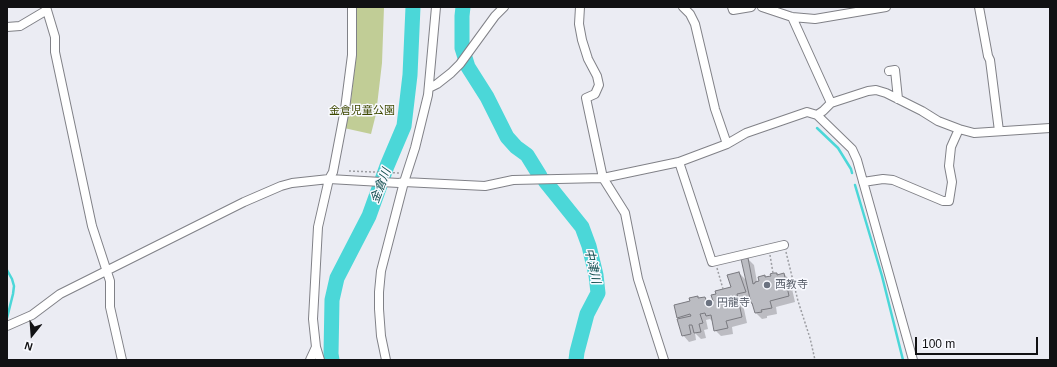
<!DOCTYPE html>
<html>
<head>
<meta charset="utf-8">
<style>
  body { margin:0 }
  #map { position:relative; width:1057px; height:367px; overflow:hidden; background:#ebecf3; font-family:Helvetica,sans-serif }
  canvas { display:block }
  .frame { position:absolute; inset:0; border:8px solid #111113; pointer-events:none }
  .north { position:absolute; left:12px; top:315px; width:40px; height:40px; -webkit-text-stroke:3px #f9faff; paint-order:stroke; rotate:197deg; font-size:11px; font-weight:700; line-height:16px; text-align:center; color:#111113 }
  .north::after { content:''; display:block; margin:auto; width:14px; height:18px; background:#111113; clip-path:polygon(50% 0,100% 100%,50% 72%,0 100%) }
  .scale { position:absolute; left:915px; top:337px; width:123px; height:18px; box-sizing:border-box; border:2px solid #111113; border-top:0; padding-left:5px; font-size:12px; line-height:14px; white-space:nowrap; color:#111113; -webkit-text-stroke:3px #f9faff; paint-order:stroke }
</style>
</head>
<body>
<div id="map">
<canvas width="1057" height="367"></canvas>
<div class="frame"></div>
<div class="north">N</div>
<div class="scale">100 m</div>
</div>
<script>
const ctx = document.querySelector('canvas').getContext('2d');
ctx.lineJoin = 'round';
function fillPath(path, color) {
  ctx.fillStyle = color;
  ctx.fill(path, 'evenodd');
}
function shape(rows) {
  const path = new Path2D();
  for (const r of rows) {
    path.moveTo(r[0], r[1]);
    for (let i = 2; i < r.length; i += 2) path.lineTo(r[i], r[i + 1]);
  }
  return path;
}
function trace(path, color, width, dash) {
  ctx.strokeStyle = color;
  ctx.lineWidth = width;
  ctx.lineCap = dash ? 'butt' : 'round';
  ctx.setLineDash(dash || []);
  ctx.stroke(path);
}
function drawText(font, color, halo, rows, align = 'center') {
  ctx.font = font + ' Helvetica,"Noto Sans JP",sans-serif';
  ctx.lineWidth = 3;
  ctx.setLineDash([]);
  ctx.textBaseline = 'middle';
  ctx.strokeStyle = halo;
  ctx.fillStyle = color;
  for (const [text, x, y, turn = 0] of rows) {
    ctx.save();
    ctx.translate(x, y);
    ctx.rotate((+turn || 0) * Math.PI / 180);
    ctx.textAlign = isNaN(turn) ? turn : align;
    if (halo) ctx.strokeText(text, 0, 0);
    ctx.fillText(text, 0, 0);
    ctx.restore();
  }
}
fillPath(shape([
  [356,7,384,7,382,63,376,114,371,134,344,128,351,100,355,66]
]), '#c1cd96');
fillPath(shape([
  [748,259,754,265,757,282,760,282,765,276,767,278,776,274,779,276,784,274,790,280,795,302,776,307,777,314,767,316,767,318,762,319,756,313,751,298,742,300,747,323,732,327,733,334,721,336,715,330,713,322,710,319,706,320,708,329,704,330,706,338,701,339,695,333,696,340,689,342,683,335,681,319,678,317,691,302,697,297,700,299,705,298,710,302,714,301,732,288,739,273,747,281]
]), '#0003');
trace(shape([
  [817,128,838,148,851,169,852,173],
  [855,185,882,276,903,360],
  [7,270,12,279,14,286,13,294,7,318]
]), '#4bd7d8', 2.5);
trace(shape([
  [463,7,462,16,462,48,468,67,487,97,507,137,516,147,527,155,540,176],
  [545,181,582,227,589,246,596,275,598,293,587,314,577,352,576,360],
  [332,360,331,354,332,300,337,278,369,216,387,166,404,126,410,75,413,7]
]), '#4bd7d8', 15);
const building = shape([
  [748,258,753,284,755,283,755,282,759,281,758,277,765,275,765,277,771,276,770,274,773,273,777,273,777,275,784,273,789,296,770,301,772,308,761,310,762,312,755,313,752,303,751,303,741,259,748,258],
  [739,272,746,292,737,294,742,317,726,321,728,328,714,331,711,315,706,316,705,313,700,314,703,323,699,324,701,332,694,333,692,325,689,325,691,334,682,336,677,319,691,316,690,314,677,318,674,305,690,301,689,298,698,296,698,298,705,297,707,302,713,301,711,295,716,294,715,291,731,287,727,275,739,272]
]);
fillPath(building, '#bbbcc2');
trace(building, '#79797f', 1);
const minor = shape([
  [46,7,55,37,55,52,92,226,110,281,110,307,122,360],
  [580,7,579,24,582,40,588,59,597,76,599,85,595,94,586,98,603,178,625,213,638,279,664,360],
  [683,7,690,14,695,24,715,109,727,144],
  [732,7,733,10,751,7],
  [762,7,792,17,815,19,886,7],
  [979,7,988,56,990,60,999,131],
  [792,17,831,103],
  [7,27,20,26,47,10],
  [889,71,895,70,898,99],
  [429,88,437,84,451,73,460,64,495,16,504,7],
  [817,115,852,149,857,160,913,360],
  [679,162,712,262,784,245],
  [863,182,883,179,893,180,943,201,949,201,952,182,949,166,951,147,959,129],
  [7,326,32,315,60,294,244,202,281,186,292,183,329,179,399,183,404,182,485,186,513,180,603,178,679,162,727,144,746,133,807,112,817,115,823,111,831,103,868,91,876,90,886,93,922,111,938,121,959,129,974,133,1050,128],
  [316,347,320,360],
  [310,360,316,347,313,319,318,227,329,179,333,172,345,109,352,55,352,7],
  [386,360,381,336,379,309,379,292,381,271,404,182,415,148,428,95,436,7]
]);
trace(minor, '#808187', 10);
trace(shape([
  [349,171,399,173],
  [786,252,798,301,810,338,815,360],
  [770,255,773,273],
  [717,268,723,289]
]), '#9c9da2', 1.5, [2, 2]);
trace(minor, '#fff', 8);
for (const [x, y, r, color] of [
  [767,285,4,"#6b7280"],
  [709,303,4,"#6b7280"]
]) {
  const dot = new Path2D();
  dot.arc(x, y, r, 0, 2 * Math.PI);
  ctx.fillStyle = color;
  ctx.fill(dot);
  trace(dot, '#f9faff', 1.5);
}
drawText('11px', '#3e4800', '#f9faff', [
  ["金倉児童公園",362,111]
]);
drawText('11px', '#5b616d', '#f9faff', [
  ["西教寺",775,285],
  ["円龍寺",717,303]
], 'left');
drawText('italic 12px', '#134f50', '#f9faff', [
  ["金倉川",381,186,-69],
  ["中津川",592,266,77]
]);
</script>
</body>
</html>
